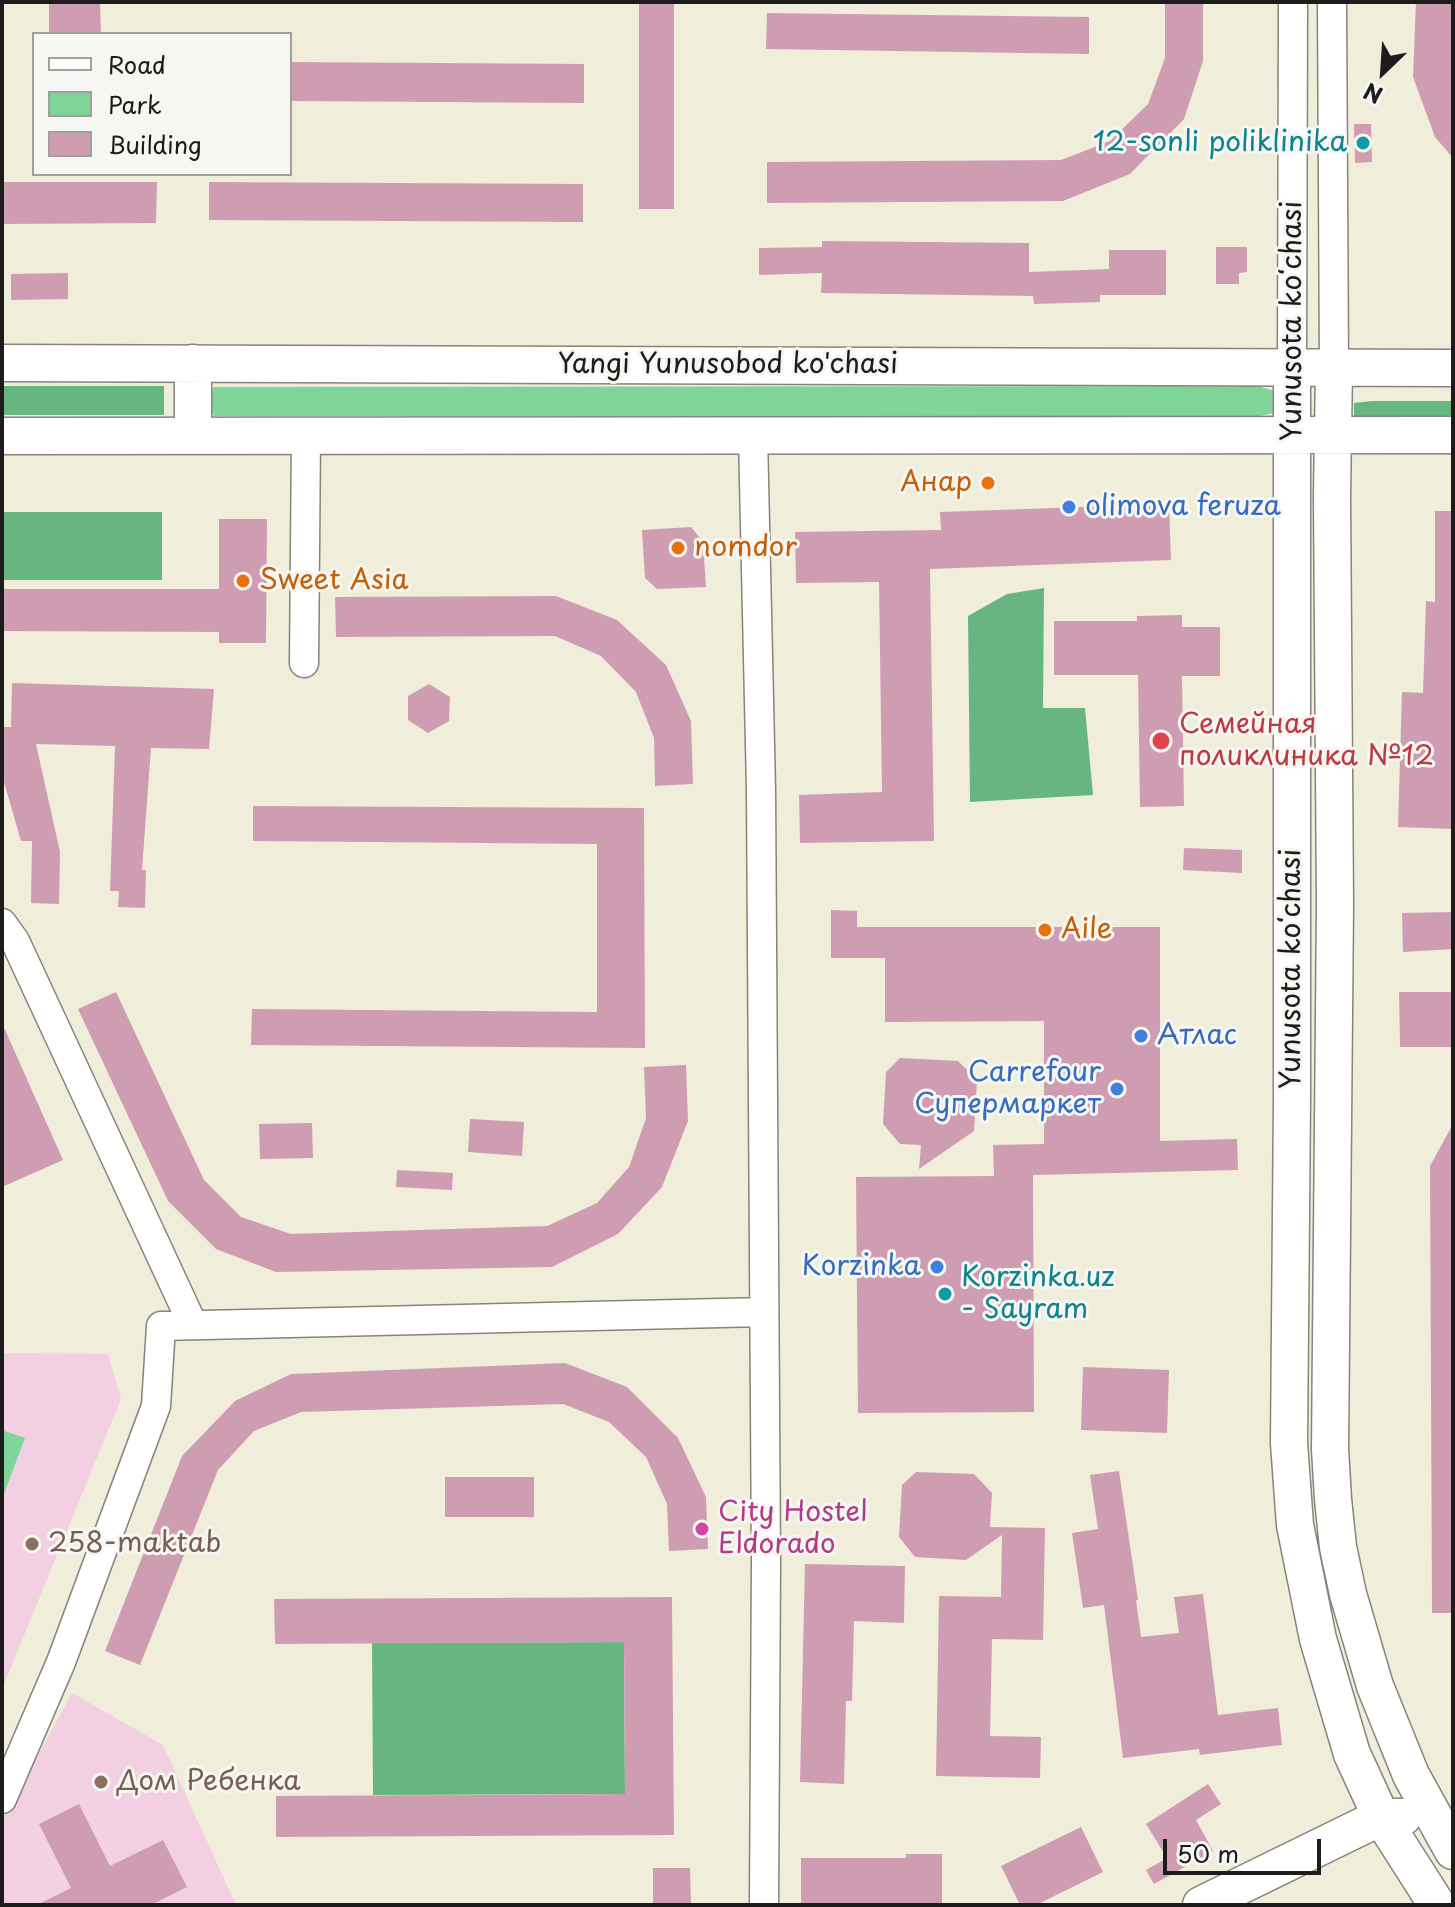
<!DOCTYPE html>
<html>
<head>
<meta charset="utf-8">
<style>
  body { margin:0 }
  #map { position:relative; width:1455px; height:1907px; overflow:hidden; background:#f0eddb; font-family:"Playpen Sans",sans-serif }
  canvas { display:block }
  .frame { position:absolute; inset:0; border:4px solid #1c1c1c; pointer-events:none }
  .legend { position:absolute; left:32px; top:32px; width:260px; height:144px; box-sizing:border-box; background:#f6f6f2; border:2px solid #9f9f9c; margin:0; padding:10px 14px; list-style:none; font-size:24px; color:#1c1c1c }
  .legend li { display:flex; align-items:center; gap:16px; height:40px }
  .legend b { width:40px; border:2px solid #9f9f9c }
  .north { position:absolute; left:1343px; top:32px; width:80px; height:80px; -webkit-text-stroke:6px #f6f6f2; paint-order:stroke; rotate:205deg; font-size:22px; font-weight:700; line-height:32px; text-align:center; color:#1c1c1c }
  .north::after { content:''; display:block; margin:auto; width:28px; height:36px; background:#1c1c1c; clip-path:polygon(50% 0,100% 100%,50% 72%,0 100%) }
  .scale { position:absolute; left:1163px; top:1839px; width:158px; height:36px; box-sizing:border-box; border:4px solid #1c1c1c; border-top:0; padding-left:10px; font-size:24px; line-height:28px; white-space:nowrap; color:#1c1c1c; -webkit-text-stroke:6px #f6f6f2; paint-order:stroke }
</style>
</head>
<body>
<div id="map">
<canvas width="1455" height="1907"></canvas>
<div class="frame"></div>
<ul class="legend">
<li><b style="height:10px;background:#fff"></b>Road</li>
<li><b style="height:22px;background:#7fd599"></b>Park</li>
<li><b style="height:22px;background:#cf9db2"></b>Building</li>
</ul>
<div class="north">N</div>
<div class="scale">50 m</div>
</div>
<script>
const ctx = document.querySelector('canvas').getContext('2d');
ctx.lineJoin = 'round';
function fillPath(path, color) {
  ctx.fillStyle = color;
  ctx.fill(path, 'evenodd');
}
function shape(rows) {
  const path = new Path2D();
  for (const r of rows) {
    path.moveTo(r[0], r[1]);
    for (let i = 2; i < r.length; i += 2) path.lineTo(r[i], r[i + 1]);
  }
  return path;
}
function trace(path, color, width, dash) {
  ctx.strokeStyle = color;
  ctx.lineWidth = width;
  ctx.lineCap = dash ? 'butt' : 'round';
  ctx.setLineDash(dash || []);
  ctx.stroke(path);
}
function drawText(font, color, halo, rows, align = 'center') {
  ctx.font = font + ' "Playpen Sans",sans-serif';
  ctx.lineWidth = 6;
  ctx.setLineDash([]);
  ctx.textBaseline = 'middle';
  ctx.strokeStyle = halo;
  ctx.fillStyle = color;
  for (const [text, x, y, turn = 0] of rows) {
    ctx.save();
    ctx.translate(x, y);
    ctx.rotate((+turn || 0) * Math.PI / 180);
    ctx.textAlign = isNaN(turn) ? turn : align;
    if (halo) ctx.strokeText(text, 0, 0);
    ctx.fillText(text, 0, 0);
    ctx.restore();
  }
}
fillPath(shape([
  [2,1353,108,1354,121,1399,2,1689],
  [72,1693,163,1745,236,1905,2,1905,2,1820]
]), '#f2cfe1');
fillPath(shape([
  [1257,386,1275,391,1275,413,1259,416,214,416,209,409,210,393,214,387],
  [2,1430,25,1438,2,1499]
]), '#7fd599');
fillPath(shape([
  [2,386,164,386,164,415,2,415],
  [1372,401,1453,401,1453,418,1354,417,1354,403],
  [2,512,162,512,162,580,2,580],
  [1044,588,1043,708,1085,708,1093,795,970,802,968,616,1007,594],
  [624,1642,625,1794,373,1795,372,1643]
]), '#67b681');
fillPath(shape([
  [49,2,100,2,101,34,49,34],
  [639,2,674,2,674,209,639,209],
  [1165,2,1203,2,1203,61,1184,119,1130,174,1063,201,767,203,767,162,1061,160,1110,141,1148,104,1165,58],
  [1416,2,1453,2,1453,158,1435,137,1413,77],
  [767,13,1089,17,1089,54,766,49],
  [290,62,584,64,584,103,290,101],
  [1354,124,1371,124,1372,162,1355,163],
  [2,182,157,182,156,223,2,224],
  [209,182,583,184,583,222,209,220],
  [822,241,1029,243,1029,272,1109,269,1109,250,1166,250,1166,295,1100,295,1100,302,1034,304,1033,296,821,293,822,273,759,275,759,248,822,247],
  [1216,247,1247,247,1247,272,1239,273,1239,284,1216,284],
  [68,273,68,299,11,300,11,274],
  [1169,504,1171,560,930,569,934,841,800,843,799,795,882,792,879,582,796,583,795,532,941,530,940,512],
  [1435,511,1453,511,1453,829,1398,827,1402,692,1423,693,1426,601,1435,602],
  [219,519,267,519,266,643,219,643,219,632,2,631,2,589,219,589],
  [691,527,703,542,706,587,657,589,645,578,642,530],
  [556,596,617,620,666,665,691,721,693,784,655,786,654,738,636,692,601,656,555,636,336,637,335,597],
  [1182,615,1182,627,1220,627,1220,676,1182,676,1184,806,1140,807,1138,675,1054,675,1054,621,1137,621,1137,616],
  [12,683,214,689,209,749,151,748,142,870,146,870,145,908,118,907,119,891,110,891,115,746,36,744,60,852,59,904,31,903,32,841,21,841,2,775,2,727,11,727],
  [429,684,450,697,449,721,428,733,408,720,408,696],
  [253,806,644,808,645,1048,251,1045,252,1009,597,1012,597,844,253,841],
  [1184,848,1242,850,1242,873,1183,870],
  [831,910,857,911,857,927,1160,927,1160,1141,1237,1139,1238,1170,1033,1175,1034,1412,858,1413,856,1177,994,1176,993,1145,1044,1144,1044,1021,885,1022,885,958,831,958],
  [1453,912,1453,949,1403,952,1402,913],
  [116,992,204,1180,241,1217,291,1234,547,1226,597,1203,629,1167,646,1118,644,1067,686,1065,688,1121,662,1187,618,1234,552,1267,276,1272,216,1249,168,1201,78,1009],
  [1399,992,1453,992,1453,1047,1400,1047],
  [2,1023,63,1160,2,1187],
  [900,1058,958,1061,977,1080,974,1131,919,1169,921,1145,900,1144,883,1124,886,1072],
  [470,1119,524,1122,522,1156,468,1152],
  [312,1123,313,1158,260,1159,259,1124],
  [1453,1124,1453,1613,1432,1613,1430,1166],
  [397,1170,453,1173,452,1190,396,1187],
  [565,1363,627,1387,678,1438,706,1497,708,1549,669,1551,667,1504,646,1457,609,1422,563,1404,301,1412,254,1431,218,1470,140,1665,105,1651,182,1456,235,1401,291,1374],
  [1083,1367,1169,1370,1167,1433,1081,1430],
  [1119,1471,1138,1600,1136,1600,1141,1637,1179,1633,1174,1597,1203,1594,1218,1715,1278,1708,1282,1745,1200,1755,1199,1749,1123,1758,1104,1605,1083,1608,1072,1533,1098,1529,1090,1475],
  [916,1472,974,1474,992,1493,990,1527,1045,1528,1043,1640,992,1639,990,1736,1041,1737,1040,1778,936,1776,939,1596,1001,1597,1002,1535,966,1560,915,1557,899,1537,902,1485],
  [445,1477,534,1477,534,1517,445,1517],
  [805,1564,905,1566,904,1623,854,1621,852,1701,846,1701,844,1784,800,1782],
  [672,1597,674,1835,276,1837,276,1796,625,1794,624,1642,275,1644,274,1599],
  [1208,1784,1221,1804,1196,1820,1213,1851,1154,1884,1146,1870,1167,1858,1146,1824],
  [79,1804,110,1866,163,1840,187,1887,151,1905,37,1905,71,1888,39,1824],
  [1081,1827,1103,1872,1036,1905,1020,1905,1001,1866],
  [906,1854,942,1854,942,1905,801,1905,801,1858,906,1858],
  [653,1868,690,1868,691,1905,653,1905]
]), '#cf9db2');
const minor = shape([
  [1332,2,1334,368],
  [1292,368,1293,2],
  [753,436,761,790,766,1561,764,1905],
  [304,663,306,436],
  [2,923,15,941,193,1325],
  [2,1799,61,1662,156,1406,161,1326,764,1312]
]);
const major = shape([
  [2,363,1453,368],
  [193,363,193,436],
  [1292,368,1292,1098,1289,1443,1295,1525,1318,1639,1352,1754,1381,1817,1437,1905],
  [1334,368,1332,497,1335,905,1330,1449,1333,1499,1338,1547,1348,1594,1375,1686,1411,1775,1453,1851],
  [2,436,1453,435],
  [1201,1905,1381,1817,1403,1817]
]);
trace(minor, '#86847c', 31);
trace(major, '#86847c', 39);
trace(minor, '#fff', 28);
trace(major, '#fff', 36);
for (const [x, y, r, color] of [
  [1363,143,8,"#0f9aa8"],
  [988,483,8,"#e8710a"],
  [1069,507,8,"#3f7fe0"],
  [678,548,8,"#e8710a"],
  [243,581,8,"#e8710a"],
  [1161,741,10,"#e0444e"],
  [1045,930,8,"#e8710a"],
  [1141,1036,8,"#3f7fe0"],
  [1117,1089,8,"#3f7fe0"],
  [937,1267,8,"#3f7fe0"],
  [945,1294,8,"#0f9aa8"],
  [702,1529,8,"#d1479c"],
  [32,1544,8,"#8d6e63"],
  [101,1782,8,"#8d6e63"]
]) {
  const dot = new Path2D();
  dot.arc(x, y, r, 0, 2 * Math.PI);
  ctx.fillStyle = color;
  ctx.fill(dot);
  trace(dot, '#f6f6f2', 3);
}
drawText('28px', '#0d838f', '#f6f6f2', [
  ["12-sonli poliklinika",1347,143],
  ["Korzinka.uz",961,1278,"left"],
  ["- Sayram",961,1310,"left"]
], 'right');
drawText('28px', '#1c1c1c', '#f6f6f2', [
  ["Yunusota koʻchasi",1293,321,-90],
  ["Yangi Yunusobod ko'chasi",728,365],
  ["Yunusota koʻchasi",1292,969,-90]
]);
drawText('28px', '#c56008', '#f6f6f2', [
  ["Анар",972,483,"right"],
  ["nomdor",694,548],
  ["Sweet Asia",259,581],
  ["Aile",1061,930]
], 'left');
drawText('28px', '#366cbe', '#f6f6f2', [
  ["olimova feruza",1085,507],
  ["Атлас",1157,1036],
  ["Carrefour",1101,1073,"right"],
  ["Супермаркет",1101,1105,"right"],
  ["Korzinka",921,1267,"right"]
], 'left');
drawText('28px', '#be3a42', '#f6f6f2', [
  ["Семейная",1179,725],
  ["поликлиника №12",1179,757]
], 'left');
drawText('28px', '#b23c85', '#f6f6f2', [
  ["City Hostel",718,1513],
  ["Eldorado",718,1545]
], 'left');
drawText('28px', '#785e54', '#f6f6f2', [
  ["258-maktab",48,1544],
  ["Дом Ребенка",117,1782]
], 'left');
</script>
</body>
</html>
